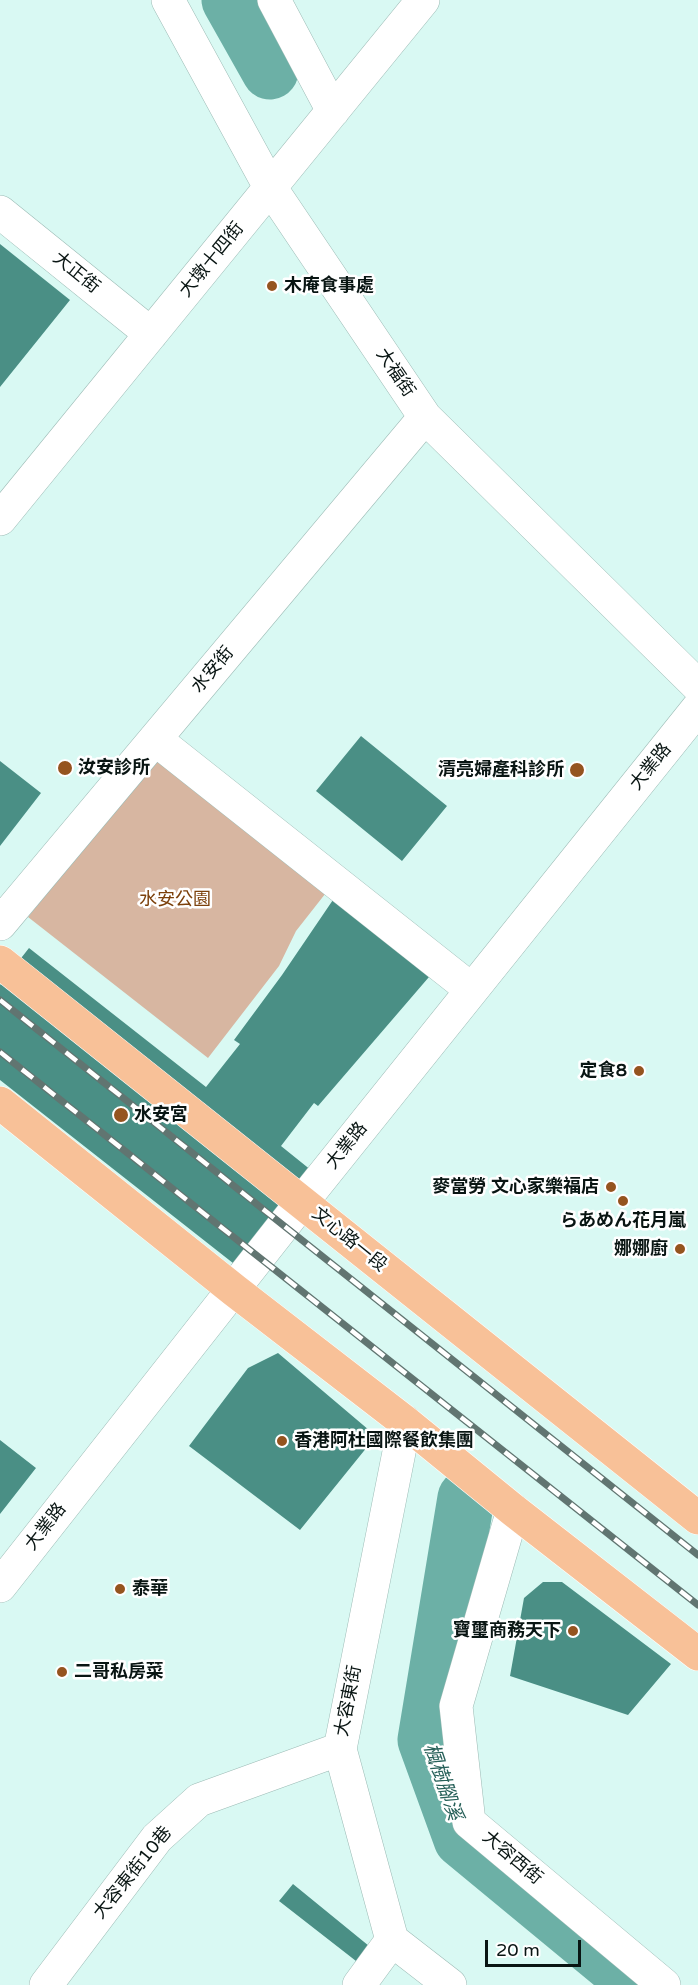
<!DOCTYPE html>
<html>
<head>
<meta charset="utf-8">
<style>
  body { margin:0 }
  #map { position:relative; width:698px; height:1985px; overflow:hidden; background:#d9f9f3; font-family:"Varela Round",sans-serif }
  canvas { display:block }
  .scale { position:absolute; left:485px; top:1940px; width:96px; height:27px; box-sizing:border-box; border:3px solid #091513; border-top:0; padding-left:8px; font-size:18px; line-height:21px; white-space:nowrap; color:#091513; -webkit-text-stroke:4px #fff; paint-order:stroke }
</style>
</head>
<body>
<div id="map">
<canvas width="698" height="1985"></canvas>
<div class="scale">20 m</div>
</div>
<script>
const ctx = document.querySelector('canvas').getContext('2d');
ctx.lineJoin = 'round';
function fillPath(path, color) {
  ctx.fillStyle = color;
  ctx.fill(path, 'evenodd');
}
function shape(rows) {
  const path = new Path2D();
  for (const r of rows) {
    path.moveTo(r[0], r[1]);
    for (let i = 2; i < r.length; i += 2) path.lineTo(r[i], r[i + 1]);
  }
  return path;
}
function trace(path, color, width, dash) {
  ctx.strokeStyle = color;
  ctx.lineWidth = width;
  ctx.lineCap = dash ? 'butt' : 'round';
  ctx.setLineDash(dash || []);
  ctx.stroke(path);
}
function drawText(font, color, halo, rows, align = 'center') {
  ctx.font = font + ' "Varela Round","Noto Sans TC","Noto Sans JP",sans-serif';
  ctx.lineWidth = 5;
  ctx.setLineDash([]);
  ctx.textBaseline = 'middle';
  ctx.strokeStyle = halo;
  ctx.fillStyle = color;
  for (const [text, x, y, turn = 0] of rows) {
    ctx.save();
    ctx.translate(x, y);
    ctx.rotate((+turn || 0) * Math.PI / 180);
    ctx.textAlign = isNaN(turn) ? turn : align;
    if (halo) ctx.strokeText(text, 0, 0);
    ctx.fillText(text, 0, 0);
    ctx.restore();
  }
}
fillPath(shape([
  [158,753,329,889,296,931,279,966,208,1058,28,917]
]), '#d7b6a1');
trace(shape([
  [230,0,270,71],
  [466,1498,426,1740,462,1839,629,1977]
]), '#6cb0a6', 57);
fillPath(shape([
  [0,244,70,300,0,387],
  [361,736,447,806,402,861,316,791],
  [0,761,41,793,0,846],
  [337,894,435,970,318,1106,314,1103,281,1146,327,1183,252,1278,0,1080,0,985,29,948,206,1087,240,1044,234,1040,282,975],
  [278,1353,376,1436,300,1530,189,1446,248,1368],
  [0,1440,36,1468,0,1514],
  [543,1582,562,1582,671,1664,628,1715,510,1676,524,1598],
  [293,1884,369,1946,356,1961,279,1901]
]), '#4a8f85');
const minor = shape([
  [168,0,270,187,425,417,698,686],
  [274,0,333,111],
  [0,212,151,334],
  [0,519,423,0],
  [155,739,472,990],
  [0,924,425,417],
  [405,1422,340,1749,392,1940,450,1985],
  [513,1510,456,1706,469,1822,664,1985],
  [0,1586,302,1202,698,708],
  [46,1985,157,1838,199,1800,340,1749],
  [359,1985,392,1940]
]);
const major = shape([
  [0,962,698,1518],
  [0,1103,234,1290,405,1422,513,1510,698,1654]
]);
trace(minor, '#9cbbb5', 34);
trace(major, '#fff', 34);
trace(minor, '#fff', 33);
trace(major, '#f8c198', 33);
const rail = shape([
  [0,1000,698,1555],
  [0,1052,698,1605]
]);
trace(rail, '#617571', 7);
trace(rail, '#fff', 4.5, [14]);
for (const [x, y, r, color] of [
  [272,286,6,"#95541f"],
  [65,768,8,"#95541f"],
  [577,770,8,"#95541f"],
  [639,1071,6,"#95541f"],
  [121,1115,8,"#95541f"],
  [611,1187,6,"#95541f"],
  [623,1201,6,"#95541f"],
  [680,1249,6,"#95541f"],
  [282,1441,6,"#95541f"],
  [120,1589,6,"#95541f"],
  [573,1631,6,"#95541f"],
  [62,1672,6,"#95541f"]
]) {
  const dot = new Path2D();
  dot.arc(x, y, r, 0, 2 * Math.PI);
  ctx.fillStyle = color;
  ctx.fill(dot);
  trace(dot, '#fff', 2);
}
drawText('18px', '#091513', '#fff', [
  ["大墩十四街",212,260,-51],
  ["大正街",76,273,39],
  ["大福街",395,373,56],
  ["水安街",213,670,-50],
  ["大業路",651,767,-51],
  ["大業路",347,1146,-51],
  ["文心路一段",349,1240,39],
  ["大業路",46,1527,-52],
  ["大容東街",349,1701,-79],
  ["大容西街",512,1858,40],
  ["大容東街10巷",133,1873,-51]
]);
drawText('bold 18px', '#091513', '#fff', [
  ["木庵食事處",284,286],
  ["汝安診所",78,768],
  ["清亮婦產科診所",564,770,"right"],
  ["定食8",627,1071,"right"],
  ["水安宮",134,1115],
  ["麥當勞 文心家樂福店",599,1187,"right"],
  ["らあめん花月嵐",623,1221,"center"],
  ["娜娜廚",668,1249,"right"],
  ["香港阿杜國際餐飲集團",294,1441],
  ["泰華",132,1589],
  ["寶璽商務天下",561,1631,"right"],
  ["二哥私房菜",74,1672]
], 'left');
drawText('18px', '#7c410c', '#fff', [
  ["水安公園",175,900]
]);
drawText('italic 20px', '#276059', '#fff', [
  ["楓樹腳溪",442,1782,71]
]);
</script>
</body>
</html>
